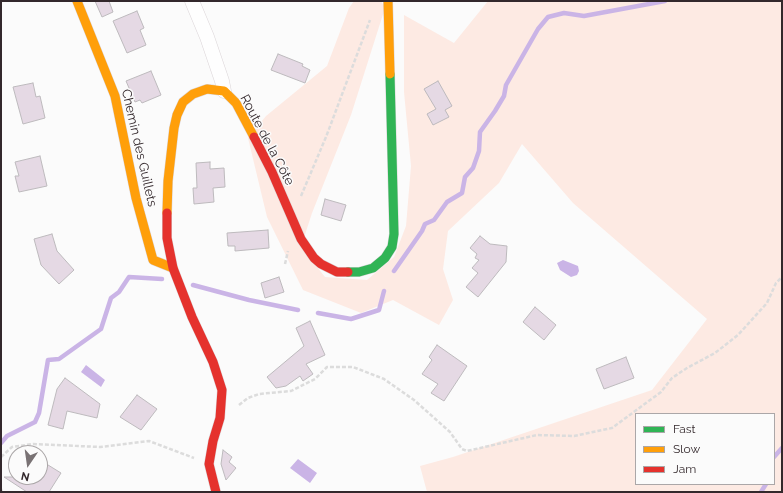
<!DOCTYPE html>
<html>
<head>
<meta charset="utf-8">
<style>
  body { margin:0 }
  #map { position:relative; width:783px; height:493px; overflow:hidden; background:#fbfbfb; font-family:Raleway,sans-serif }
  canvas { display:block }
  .frame { position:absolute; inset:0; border:2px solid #33282c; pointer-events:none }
  .legend { position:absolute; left:635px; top:413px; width:140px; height:72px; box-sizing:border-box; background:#fbfbfb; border:1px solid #aba7a8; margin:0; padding:5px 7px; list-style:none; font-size:12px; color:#33282c }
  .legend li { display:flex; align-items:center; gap:8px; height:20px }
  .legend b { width:20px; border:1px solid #aba7a8 }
  .north { position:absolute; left:8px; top:445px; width:40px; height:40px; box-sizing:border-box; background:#fbfbfb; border:1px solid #aba7a8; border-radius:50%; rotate:193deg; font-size:11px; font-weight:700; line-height:16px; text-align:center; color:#33282c }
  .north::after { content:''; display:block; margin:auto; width:14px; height:18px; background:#797274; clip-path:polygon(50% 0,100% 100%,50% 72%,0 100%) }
</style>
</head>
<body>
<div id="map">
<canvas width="783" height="493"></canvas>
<div class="frame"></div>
<ul class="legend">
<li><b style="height:5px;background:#30b455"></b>Fast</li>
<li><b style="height:5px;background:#ff9f0a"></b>Slow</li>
<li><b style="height:5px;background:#e5322d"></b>Jam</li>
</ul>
<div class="north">N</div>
</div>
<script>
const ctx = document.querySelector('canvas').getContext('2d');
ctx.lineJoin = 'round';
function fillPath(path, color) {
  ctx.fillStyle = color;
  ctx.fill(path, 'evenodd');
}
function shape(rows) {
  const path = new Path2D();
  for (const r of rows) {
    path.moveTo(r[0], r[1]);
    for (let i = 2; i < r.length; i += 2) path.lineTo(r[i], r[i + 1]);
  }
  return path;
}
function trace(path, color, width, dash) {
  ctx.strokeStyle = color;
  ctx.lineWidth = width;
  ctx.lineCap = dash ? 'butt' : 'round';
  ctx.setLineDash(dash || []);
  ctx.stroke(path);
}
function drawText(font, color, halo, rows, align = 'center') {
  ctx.font = font + ' Raleway,sans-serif';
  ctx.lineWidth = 3;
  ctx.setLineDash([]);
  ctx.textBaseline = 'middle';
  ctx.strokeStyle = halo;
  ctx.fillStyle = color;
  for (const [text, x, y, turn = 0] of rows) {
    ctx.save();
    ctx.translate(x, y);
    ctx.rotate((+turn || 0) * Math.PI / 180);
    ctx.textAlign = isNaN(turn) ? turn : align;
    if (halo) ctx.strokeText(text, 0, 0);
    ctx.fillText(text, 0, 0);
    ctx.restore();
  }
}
fillPath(shape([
  [354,1,381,1,385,8,351,115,312,213,301,247,325,277,367,280,394,257,406,226,411,166,404,92,404,15,454,43,488,1,782,1,782,492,427,492,420,466,453,457,652,390,707,319,573,203,522,144,499,183,448,231,443,269,453,300,439,325,393,300,361,313,303,290,267,217,248,138,266,116,327,66,349,8],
  [636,414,774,414,774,484,636,484]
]), '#fdeae3');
fillPath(shape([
  [563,260,578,266,579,271,577,275,571,277,560,270,557,263],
  [86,365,105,380,101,387,81,372],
  [298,459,317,473,310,483,290,468]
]), '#cab4e6');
trace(shape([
  [394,271,422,231,425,224,434,220,447,202,462,193,465,177,473,168,479,151,480,132,495,111,504,96,506,85,538,29,548,17,564,13,584,16,665,1],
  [193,285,249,300,298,310],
  [318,313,351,319,379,310,384,291],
  [1,443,7,436,35,422,39,413,48,360,59,359,101,329,111,298,119,292,129,277,162,279],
  [774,457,782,448],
  [761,492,766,484]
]), '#cab4e6', 4.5);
const building = shape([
  [95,1,109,1,113,12,102,17,95,1],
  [137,11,144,28,140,30,146,45,127,53,113,21,137,11],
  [278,54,303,64,302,66,310,70,305,83,271,70,278,54],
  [151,71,161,95,142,103,140,100,135,102,126,81,151,71],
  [438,81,452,106,445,110,449,117,433,125,427,114,436,109,424,89,438,81],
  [33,83,36,97,40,96,45,118,23,124,13,87,33,83],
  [40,156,47,186,19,192,15,176,19,176,15,162,40,156],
  [210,162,210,169,224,168,225,187,213,188,214,202,194,204,193,188,197,188,196,163,210,162],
  [325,199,346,205,341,221,321,215,325,199],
  [268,230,269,248,235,251,235,246,228,246,227,233,268,230],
  [52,234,57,251,74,270,59,284,41,265,34,239,52,234],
  [480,236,490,244,507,246,506,262,478,297,466,287,478,273,472,268,479,260,475,258,477,254,470,248,480,236],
  [279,277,284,292,265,298,261,283,279,277],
  [535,307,556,325,544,340,523,322,535,307],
  [310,321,325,355,306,364,313,374,303,381,300,376,286,386,276,388,267,377,304,346,296,328,310,321],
  [437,345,467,366,444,401,431,393,438,384,422,374,432,360,429,357,437,345],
  [626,357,634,378,604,389,596,369,626,357],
  [65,378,100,404,97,418,67,411,63,429,48,425,57,389,65,378],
  [137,395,157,409,141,430,120,417,137,395],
  [223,450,232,457,229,462,236,468,226,480,221,464,223,450],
  [40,460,61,473,49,492,27,492,4,477,40,477,40,460]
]);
fillPath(building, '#e5d9e4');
trace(building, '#bdbabd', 1);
const street = shape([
  [192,1,207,37,222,81,224,91]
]);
const fast = shape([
  [348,272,359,272,373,268,385,258,392,247,394,234,390,74]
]);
const slow = shape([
  [77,1,115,96,136,198,153,260,173,268],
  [388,1,390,74],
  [167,213,168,181,174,128,177,115,183,102,193,94,207,89,224,91,236,103,254,137]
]);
const jam = shape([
  [254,137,272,172,301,239,314,258,321,264,337,272,348,272],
  [167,213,167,238,173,268,192,317,213,362,222,390,220,418,213,441,209,464,216,492]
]);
trace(street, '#dbd5d8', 15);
trace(fast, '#dbd5d8', 10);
trace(slow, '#dbd5d8', 10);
trace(jam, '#dbd5d8', 10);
trace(shape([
  [301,196,326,137,370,20],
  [285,264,288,251],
  [239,405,248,398,259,394,291,391,315,379,327,367,353,367,384,379,414,400,450,432,462,449,467,451,537,435,574,436,612,428,661,392,672,378,687,368,715,353,738,335,767,303,776,283,782,277],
  [1,457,12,447,33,444,100,447,149,441,194,458],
  [1,489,2,492]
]), '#dcdcdc', 2.5, [4, 2]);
trace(street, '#fefefe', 14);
trace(fast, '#30b455', 9);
trace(slow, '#ff9f0a', 9);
trace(jam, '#e5322d', 9);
drawText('13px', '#33282c', '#fbfbfb', [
  ["Route de la Côte",267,140,62],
  ["Chemin des Guillets",139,148,77]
]);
</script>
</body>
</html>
